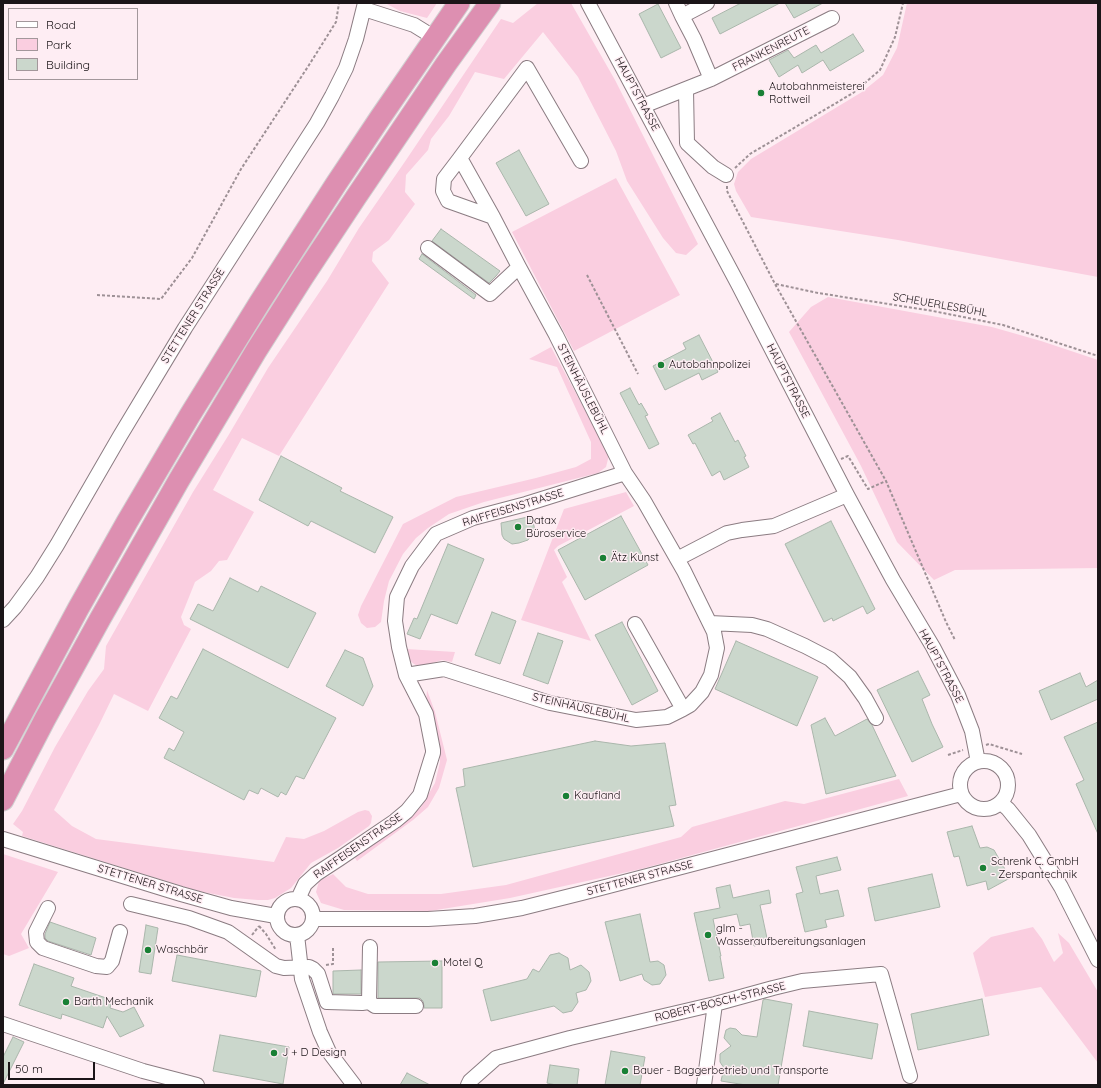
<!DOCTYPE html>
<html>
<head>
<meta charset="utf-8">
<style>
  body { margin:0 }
  #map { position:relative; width:1101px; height:1088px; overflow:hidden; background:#feedf3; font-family:Quicksand,sans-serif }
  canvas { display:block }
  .frame { position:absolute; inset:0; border:4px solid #1b1518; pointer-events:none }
  .legend { position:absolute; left:8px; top:8px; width:130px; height:72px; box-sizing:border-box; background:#feedf3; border:1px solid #a3979b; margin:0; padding:5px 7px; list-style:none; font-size:12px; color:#1b1518 }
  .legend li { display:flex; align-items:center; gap:8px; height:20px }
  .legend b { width:20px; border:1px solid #a3979b }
  .scale { position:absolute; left:8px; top:1062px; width:87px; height:18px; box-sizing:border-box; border:2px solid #1b1518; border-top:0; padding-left:5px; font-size:12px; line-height:14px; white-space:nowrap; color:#1b1518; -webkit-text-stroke:3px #feedf3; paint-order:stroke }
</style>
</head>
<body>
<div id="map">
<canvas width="1101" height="1088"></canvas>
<div class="frame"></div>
<ul class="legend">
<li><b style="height:5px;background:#fff"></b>Road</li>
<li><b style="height:11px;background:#facee0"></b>Park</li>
<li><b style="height:11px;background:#cbd7cc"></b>Building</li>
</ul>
<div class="scale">50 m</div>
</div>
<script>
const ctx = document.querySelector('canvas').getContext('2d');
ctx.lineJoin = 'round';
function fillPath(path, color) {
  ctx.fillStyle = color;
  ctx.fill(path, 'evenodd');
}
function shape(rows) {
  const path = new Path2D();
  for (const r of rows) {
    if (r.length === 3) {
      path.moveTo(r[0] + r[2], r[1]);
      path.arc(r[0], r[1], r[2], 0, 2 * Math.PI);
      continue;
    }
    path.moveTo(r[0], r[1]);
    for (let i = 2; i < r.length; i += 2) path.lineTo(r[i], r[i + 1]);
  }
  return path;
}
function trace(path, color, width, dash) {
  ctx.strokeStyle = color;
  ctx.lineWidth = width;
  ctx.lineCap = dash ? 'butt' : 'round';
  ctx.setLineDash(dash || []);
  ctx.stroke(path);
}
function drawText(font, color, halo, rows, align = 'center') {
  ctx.font = font + ' Quicksand,sans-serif';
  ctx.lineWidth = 3;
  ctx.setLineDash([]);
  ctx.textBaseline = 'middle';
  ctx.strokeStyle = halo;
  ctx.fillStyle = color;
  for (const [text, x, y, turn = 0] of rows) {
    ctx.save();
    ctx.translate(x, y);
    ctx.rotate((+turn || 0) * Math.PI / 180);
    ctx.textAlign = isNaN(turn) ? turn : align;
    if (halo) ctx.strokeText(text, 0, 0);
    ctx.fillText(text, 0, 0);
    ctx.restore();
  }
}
fillPath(shape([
  [385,3,437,3,427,18,400,11],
  [538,3,571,3,615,80,698,244,686,255,676,253,663,238,627,181,616,151,578,77,543,32,504,79,475,72,449,116,431,139,428,150,406,175,405,192,415,204,389,240,373,252,372,261,389,283,279,456,242,438,213,490,254,512,227,560,219,561,211,571,195,582,181,617,184,625,191,629,148,711,114,694,99,725,54,810,72,826,96,839,274,862,286,837,304,839,324,831,358,812,365,810,369,811,372,816,371,823,369,826,338,848,311,863,291,888,275,898,268,900,258,900,234,898,198,891,22,836,23,832,13,824,22,811,55,747,88,691,104,669,106,646,193,492,228,436,268,368,327,281,359,228,404,163,501,19,513,23],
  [907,3,1098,3,1098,277,898,240,751,217,736,191,734,184,738,172,751,159,862,92,883,75,897,48],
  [616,178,680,295,574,351,512,232],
  [828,297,992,327,1041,341,1098,360,1098,568,955,570,934,580,897,542,861,466,789,332,811,307],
  [551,347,609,455,606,467,598,473,484,502,449,514,428,528,416,538,403,554,389,581,384,601,381,622,375,627,367,628,361,623,358,615,361,606,403,524,456,497,536,478,576,467,591,459,591,442,557,367,529,359],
  [626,492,634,506,558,546,554,550,567,577,562,582,591,641,521,620,564,509],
  [406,649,455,652,452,662,442,660,420,667,414,664,409,660],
  [427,690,435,712,447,760,439,788,428,807,413,820,357,861,355,858,359,855,421,807,435,783,440,762,440,745,433,723,426,703],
  [899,779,908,796,641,869,510,898,430,911,344,910,321,903,316,892,319,881,333,874,346,887,368,894,441,894,506,885,681,837,692,827,785,801,804,804],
  [3,854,58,872,21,934,29,948,9,956,3,954],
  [1033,927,1042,939,1054,962,1063,953,1058,933,1069,943,1098,992,1098,1063,1041,987,985,997,973,953,991,937]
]), '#facee0');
const building = shape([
  [741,3,780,3,720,34,712,18,741,3],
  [785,3,823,3,794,18,785,3],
  [658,4,681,48,661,58,639,14,658,4],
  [853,34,864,51,830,71,823,60,802,73,798,65,779,77,769,60,788,50,794,58,816,45,821,53,853,34],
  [519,150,549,204,526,216,496,163,519,150],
  [441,229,500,271,496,276,489,283,432,241,441,229],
  [422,254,476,295,474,299,419,259,422,254],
  [699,335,718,372,702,380,699,373,665,390,653,366,686,349,683,343,699,335],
  [630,388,639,405,641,403,648,415,645,416,659,444,649,449,620,393,630,388],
  [720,413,735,442,738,440,746,456,744,457,749,467,724,480,720,471,712,476,695,443,693,444,688,435,713,421,711,418,720,413],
  [281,456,342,488,340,491,393,517,375,553,311,521,308,526,259,500,281,456],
  [532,516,535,531,528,540,519,543,512,544,504,539,502,535,501,523,532,516],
  [621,516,648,565,585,600,558,550,621,516],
  [831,521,875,609,867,614,863,606,833,621,832,618,824,622,785,544,831,521],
  [448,544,484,559,457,624,431,614,420,639,407,634,414,618,417,619,448,544],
  [230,578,258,592,261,586,316,613,288,668,190,619,198,604,213,611,230,578],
  [492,612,516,621,500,664,475,655,492,612],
  [622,622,658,691,632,705,595,635,622,622],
  [538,633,563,641,548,684,523,675,538,633],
  [736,641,818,677,797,726,715,689,736,641],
  [203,649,336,718,304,779,296,776,286,795,281,792,278,797,261,788,258,794,249,790,244,800,164,758,169,748,174,751,184,732,159,718,171,696,177,699,203,649],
  [345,650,363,658,373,686,363,706,326,686,345,650],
  [918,671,930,695,922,699,932,724,943,747,912,762,877,690,918,671],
  [1080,673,1086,687,1098,680,1098,699,1051,720,1039,691,1080,673],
  [825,718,835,736,867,719,872,725,896,776,826,794,811,725,825,718],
  [1098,722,1098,834,1076,784,1084,780,1064,737,1098,722],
  [595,741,631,746,665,743,676,805,669,806,674,826,473,867,456,788,465,786,463,769,595,741],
  [972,826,980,848,987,847,994,850,1010,878,988,890,986,881,967,886,959,856,954,857,947,832,972,826],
  [837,857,841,870,816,876,820,894,838,890,844,916,825,920,827,927,805,932,796,894,803,892,796,867,837,857],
  [932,874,940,907,875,921,868,888,932,874],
  [730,885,733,898,769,890,771,903,760,905,768,943,754,946,750,924,740,926,737,914,713,919,721,956,720,956,724,978,709,981,694,913,720,908,716,888,730,885],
  [640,914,650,962,658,961,664,965,666,975,660,984,652,985,644,980,642,974,620,981,605,922,640,914],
  [50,922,96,938,91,955,48,941,45,938,45,934,50,922],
  [146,925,158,928,151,974,139,972,146,925],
  [559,953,568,958,570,970,581,965,589,972,591,981,586,990,576,993,578,1002,572,1011,563,1013,554,1006,491,1021,483,990,527,979,533,969,539,972,550,955,559,953],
  [177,955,261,971,256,997,172,981,177,955],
  [442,961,442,1008,424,1008,424,1006,423,1001,420,998,378,998,378,962,442,961],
  [34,964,74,978,71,986,112,1000,110,1008,123,1012,134,1007,144,1026,120,1037,107,1016,103,1028,62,1014,61,1019,19,1005,34,964],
  [361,970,361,994,333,994,333,971,361,970],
  [765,999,792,1004,778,1085,746,1085,721,1081,724,1068,720,1062,720,1054,731,1046,724,1038,726,1030,730,1028,736,1029,742,1035,757,1037,763,1000,765,999],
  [982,999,989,1035,918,1050,911,1014,982,999],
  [809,1011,878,1024,872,1059,803,1046,809,1011],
  [220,1035,289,1047,283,1084,213,1071,220,1035],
  [13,1037,24,1042,3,1084,3,1057,13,1037],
  [611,1051,645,1057,640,1085,605,1085,611,1051],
  [550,1065,579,1069,577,1085,556,1085,547,1083,550,1065],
  [407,1073,430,1085,400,1085,407,1073]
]);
fillPath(building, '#cbd7cc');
trace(building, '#aab6ab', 1);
const minor = shape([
  [588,3,738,284,847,495,893,580,933,647,958,695,972,731,978,762],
  [676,3,682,16,707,3],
  [364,9,414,25,435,38],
  [682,16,694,39,711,79],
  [686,90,687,143,713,167,726,175],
  [643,106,711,79,832,18],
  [460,158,527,68,581,161],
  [428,248,490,294,519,267],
  [677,559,727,533,742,530,774,526,847,495],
  [3,620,15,607,37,577,57,545,120,436,185,328,317,123,332,96,346,68,356,39,365,3],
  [710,623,752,625,767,629,805,646,830,659,850,677,865,698,876,718],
  [635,624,683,709],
  [406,675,444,669,550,703,636,720,667,717,683,709,690,705,702,692,711,675,717,648,714,632,684,571,644,501,625,473,556,335,519,267,493,217,460,158,444,179,443,191,448,201,493,217],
  [984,785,24],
  [1001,803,1008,809,1029,835,1061,887,1098,960],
  [3,839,181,894,231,908,276,916],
  [295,917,18],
  [298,899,305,884,316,874,339,859,395,821,407,811,420,795,433,753,433,750,426,714,406,675,399,647,395,621,397,597,412,566,436,534,473,518,526,504,625,473],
  [131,904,189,918,228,932,276,966,284,968,309,967,313,969,318,974,327,1002,362,1003,369,1002,370,947],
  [48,908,36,932,37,942,43,948,96,966,107,967,112,961,120,932],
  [313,919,428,919,475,916,522,908,582,893,961,794],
  [297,935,302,979,320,1032,329,1052,354,1085],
  [369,1002,375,1006,416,1006],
  [3,1024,143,1071,197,1085],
  [468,1085,470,1081,496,1058,570,1038,715,1004,773,988,802,981,881,974,910,1076],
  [704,1085,715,1004]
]);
const highway = shape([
  [3,749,78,609,127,522,190,415,260,302,336,184,380,118,459,3],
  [3,800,45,719,100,619,179,480,256,351,303,277,356,197,446,64,490,3]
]);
trace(minor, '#8b7c82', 16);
trace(highway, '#d1d0d1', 23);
trace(shape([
  [735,168,750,154,853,93,880,70,895,37,903,3],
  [727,186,727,191,775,284,886,481,946,622,955,640],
  [587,275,638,374],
  [776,284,818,293,933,311,1003,325,1098,356],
  [97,295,161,299,192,258,241,169,309,65,336,22,339,3],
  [841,459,848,456,868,489,886,481],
  [986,745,989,744,1022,754],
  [948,755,963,750],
  [259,926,266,934,276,950],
  [252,935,259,926],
  [326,965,333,964,333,948]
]), '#9e9196', 2, [3, 2]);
trace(minor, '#fff', 14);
trace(highway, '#dd8fb1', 21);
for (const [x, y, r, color] of [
  [761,93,4,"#198035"],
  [661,365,4,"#198035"],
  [518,527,4,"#198035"],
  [603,558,4,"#198035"],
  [566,796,4,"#198035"],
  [983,868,4,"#198035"],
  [708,935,4,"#198035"],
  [148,950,4,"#198035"],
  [435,963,4,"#198035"],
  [66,1002,4,"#198035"],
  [274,1053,4,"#198035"],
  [625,1071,4,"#198035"]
]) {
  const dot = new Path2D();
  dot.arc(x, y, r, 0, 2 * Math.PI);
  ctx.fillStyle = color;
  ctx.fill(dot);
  trace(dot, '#feedf3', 1.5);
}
drawText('11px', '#1b1518', '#feedf3', [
  ["FRANKENREUTE",771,49,-27],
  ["HAUPTSTRASSE",637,94,62],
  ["SCHEUERLESBÜHL",940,305,10],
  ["STETTENER STRASSE",193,316,-58],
  ["HAUPTSTRASSE",788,381,63],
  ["STEINHÄUSLEBÜHL",583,389,63],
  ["RAIFFEISENSTRASSE",513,508,-17],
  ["HAUPTSTRASSE",941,666,62],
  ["STEINHÄUSLEBÜHL",581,708,13],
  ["RAIFFEISENSTRASSE",358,846,-35],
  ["STETTENER STRASSE",640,878,-15],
  ["STETTENER STRASSE",150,884,17],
  ["ROBERT-BOSCH-STRASSE",720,1002,-14]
]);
drawText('11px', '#1b1518', '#feedf3', [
  ["Autobahnmeisterei",769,87],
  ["Rottweil",769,100],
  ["Autobahnpolizei",669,365],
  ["Datax",526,521],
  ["Büroservice",526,534],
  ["Ätz Kunst",611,558],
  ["Kaufland",574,796],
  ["Schrenk C. GmbH",991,862],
  ["- Zerspantechnik",991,875],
  ["glm -",716,929],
  ["Wasseraufbereitungsanlagen",716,942],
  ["Waschbär",156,950],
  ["Motel Q",443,963],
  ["Barth Mechanik",74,1002],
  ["J + D Design",282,1053],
  ["Bauer - Baggerbetrieb und Transporte",633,1071]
], 'left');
</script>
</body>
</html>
